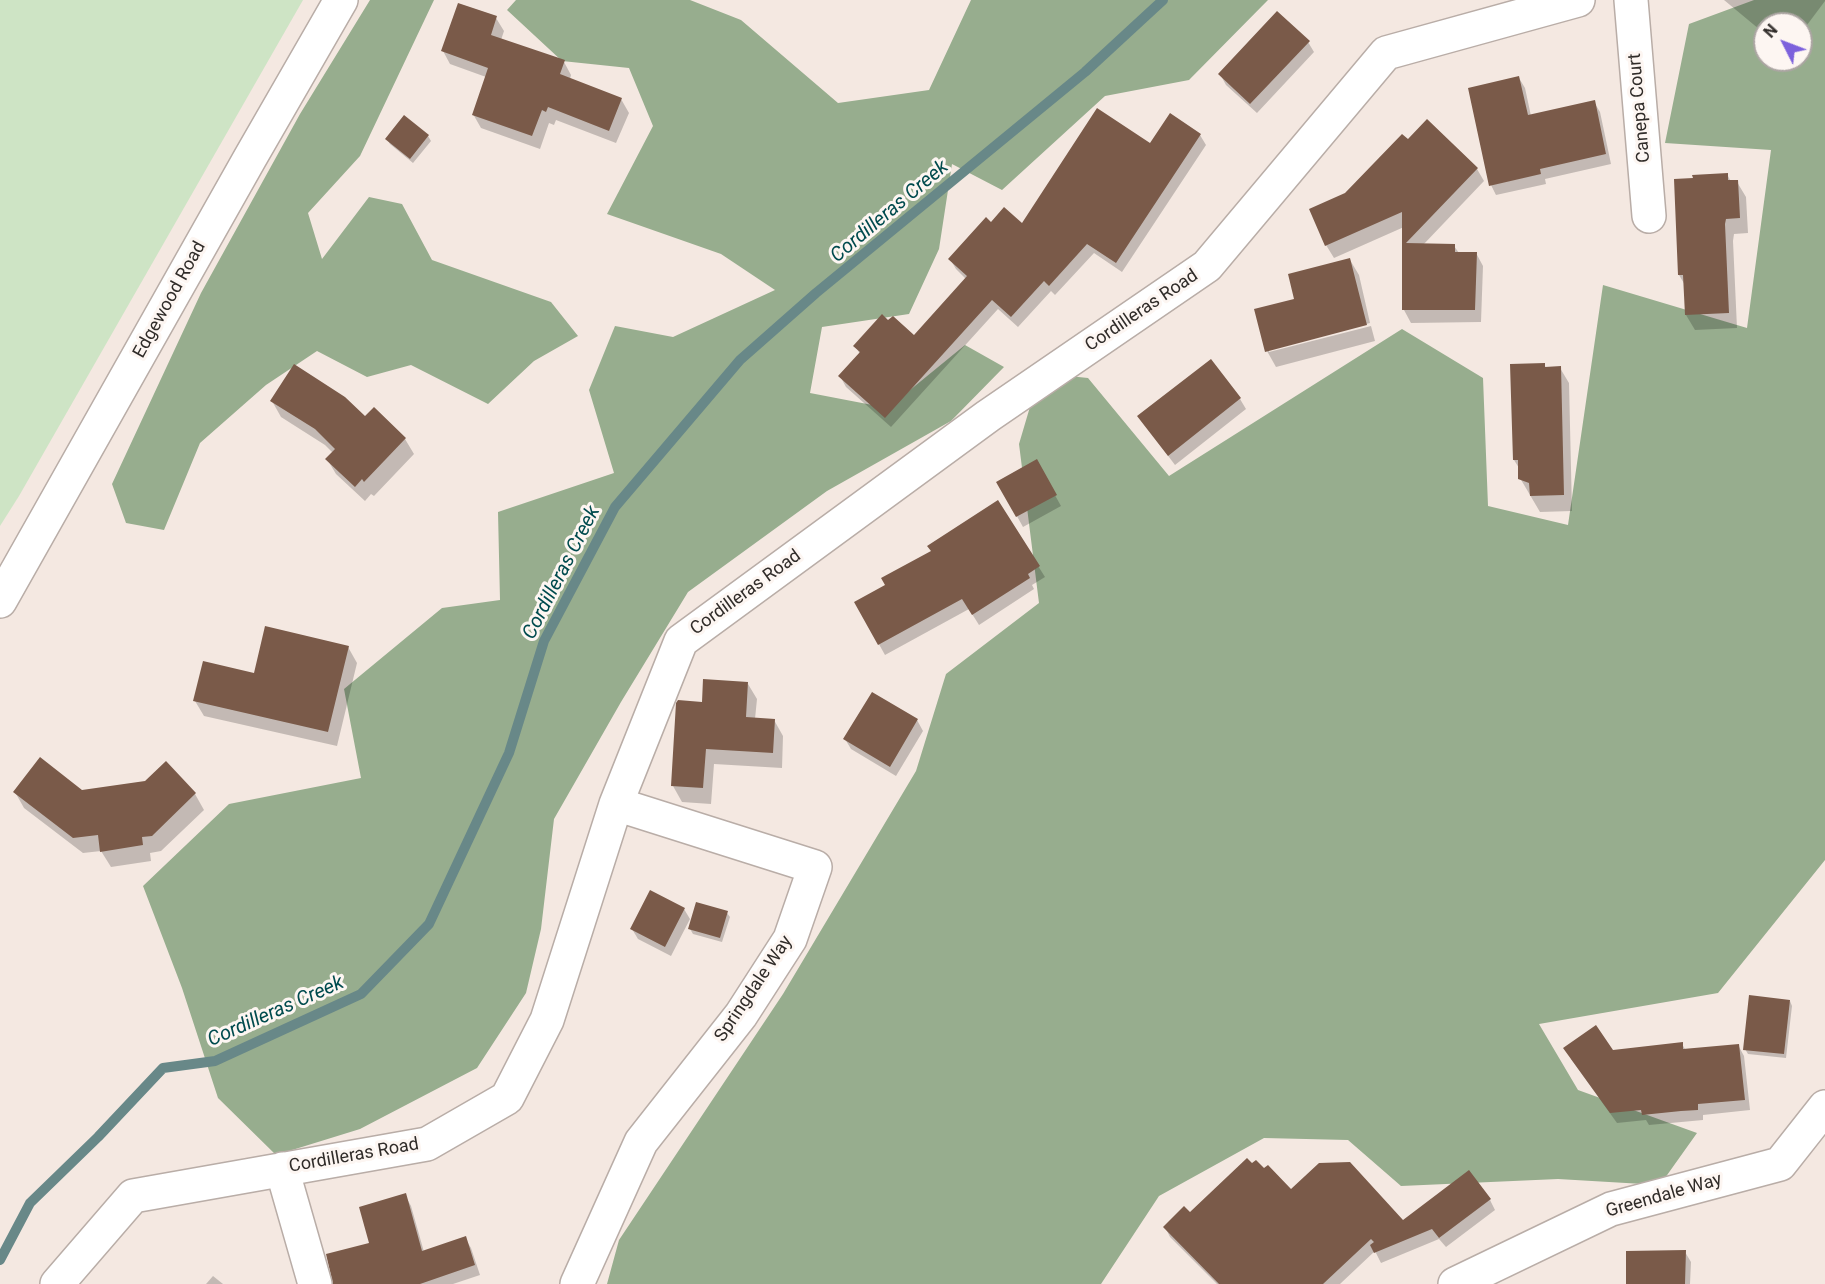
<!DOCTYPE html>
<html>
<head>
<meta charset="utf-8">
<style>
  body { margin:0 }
  #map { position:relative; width:1825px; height:1284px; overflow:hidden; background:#f4e8e1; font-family:Roboto,sans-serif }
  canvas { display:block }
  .north { position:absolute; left:1753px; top:12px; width:60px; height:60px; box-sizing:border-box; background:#fdf6f2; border:2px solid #aba5a2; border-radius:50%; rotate:312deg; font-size:16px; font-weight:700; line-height:24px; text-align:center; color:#302c29 }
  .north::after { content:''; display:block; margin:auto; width:21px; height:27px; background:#7c61dc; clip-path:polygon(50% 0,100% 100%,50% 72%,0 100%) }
</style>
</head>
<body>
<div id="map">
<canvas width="1825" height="1284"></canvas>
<div class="north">N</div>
</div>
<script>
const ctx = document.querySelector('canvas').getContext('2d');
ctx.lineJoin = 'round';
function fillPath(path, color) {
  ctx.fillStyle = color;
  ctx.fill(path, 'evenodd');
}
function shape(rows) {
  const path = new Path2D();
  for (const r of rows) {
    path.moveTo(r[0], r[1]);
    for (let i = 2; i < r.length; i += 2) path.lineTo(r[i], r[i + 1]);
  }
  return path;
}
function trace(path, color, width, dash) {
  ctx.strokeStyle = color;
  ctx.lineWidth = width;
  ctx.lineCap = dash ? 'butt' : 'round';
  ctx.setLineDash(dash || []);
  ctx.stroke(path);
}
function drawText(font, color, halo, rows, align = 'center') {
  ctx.font = font + ' Roboto,sans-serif';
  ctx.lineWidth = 6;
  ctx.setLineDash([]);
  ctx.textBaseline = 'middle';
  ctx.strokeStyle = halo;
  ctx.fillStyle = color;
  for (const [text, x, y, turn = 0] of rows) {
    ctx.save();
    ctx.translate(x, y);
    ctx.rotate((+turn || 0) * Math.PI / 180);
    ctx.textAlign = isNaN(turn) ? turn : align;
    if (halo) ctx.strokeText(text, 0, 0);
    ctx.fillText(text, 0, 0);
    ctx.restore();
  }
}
fillPath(shape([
  [0,0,303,0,19,496,0,526]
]), '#cee4c5');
fillPath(shape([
  [370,0,434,0,360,156,308,213,322,259,369,197,402,204,432,260,551,302,578,336,534,361,488,404,411,365,367,377,317,351,266,385,200,443,164,530,126,523,112,484,201,293,300,114],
  [516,0,690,0,741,20,838,103,929,90,971,0,1268,0,1189,80,1105,96,1002,190,952,164,939,249,909,314,822,327,810,393,888,408,965,345,1004,367,951,421,827,491,688,592,621,702,554,819,541,929,526,993,477,1068,360,1129,276,1155,218,1098,182,988,143,886,229,804,361,778,344,689,442,608,500,600,498,512,614,473,589,390,615,326,673,337,775,290,721,254,607,214,653,126,629,68,562,61,507,10],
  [1754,0,1825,0,1825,860,1718,993,1539,1024,1578,1090,1697,1133,1660,1185,1558,1179,1401,1186,1348,1140,1264,1138,1159,1196,1101,1284,607,1284,619,1240,783,994,916,771,946,674,1039,603,1019,444,1040,373,1088,378,1169,476,1402,329,1483,378,1488,506,1568,525,1603,285,1747,328,1771,150,1665,143,1689,24],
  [1765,24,1801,24,1801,60,1765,60]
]), '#97ad8e');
fillPath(shape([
  [1724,0,1825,0,1825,1,1801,33,1801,24,1765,24,1765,34],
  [496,18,504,31,501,40,564,62,571,75,570,79,621,99,629,113,616,143,556,120,554,125,549,123,540,149,481,128,473,114,486,77,450,64,443,51],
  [1308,42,1314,52,1257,113,1226,85,1220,74],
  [1519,78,1525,88,1531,116,1594,102,1600,112,1611,164,1545,179,1546,184,1496,195,1491,185],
  [1200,135,1206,145,1122,272,1094,253,1055,295,1051,291,1018,327,998,309,891,427,846,387,840,376,860,354,855,346,914,337,966,279,956,269,950,259,991,224,1022,226,1151,145],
  [428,136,431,141,413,163,390,144,387,139],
  [1408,141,1477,169,1484,181,1423,245,1454,246,1459,253,1476,253,1483,266,1481,322,1411,323,1404,310,1404,227,1334,258,1326,245,1346,194],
  [1727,174,1731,182,1737,182,1746,197,1748,233,1734,234,1733,241,1737,328,1695,330,1686,315,1685,285,1679,275,1675,181],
  [1350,260,1359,275,1370,323,1269,349,1269,352,1371,326,1375,341,1276,367,1267,351,1296,300],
  [1544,364,1546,368,1560,368,1569,383,1572,511,1540,512,1520,478,1519,468,1514,460],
  [1240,399,1246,409,1175,465,1139,417],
  [272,401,405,439,414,454,374,496,371,494,365,501,336,474,327,459,333,453,325,445,281,417],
  [1036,461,1061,506,1023,527,998,482],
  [998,502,1045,577,1032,585,1034,589,979,625,969,609,885,655,856,603,887,586],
  [348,647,357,663,337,746,204,716,195,701,255,675],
  [748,684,757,699,755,719,774,720,783,736,782,768,714,764,711,804,682,802,673,786],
  [917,720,923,731,896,776,851,749,845,739],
  [15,792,195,794,204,810,161,851,150,853,151,861,111,867,101,851,83,853,24,808],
  [684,909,690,919,671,956,638,939,632,929],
  [727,913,730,917,722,942,693,934,690,929],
  [1790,1001,1792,1006,1786,1058,1748,1054,1745,1049],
  [1682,1044,1686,1051,1738,1045,1744,1056,1750,1110,1703,1115,1703,1120,1649,1125,1646,1120,1617,1123,1571,1059,1612,1051],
  [1291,1191,1403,1222,1490,1200,1495,1210,1446,1247,1439,1239,1381,1263,1375,1251,1340,1284,1217,1284,1170,1237,1165,1227,1190,1214],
  [405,1195,411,1206,424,1252,465,1238,471,1248,480,1275,453,1284,335,1284,371,1244],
  [1685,1252,1691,1262,1690,1284,1628,1284],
  [213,1276,223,1284,206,1284]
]), '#0003');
trace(shape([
  [0,1260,30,1203,98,1137,163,1068,215,1061,361,994,429,924,509,753,544,641,615,507,740,360,816,293,1085,72,1163,0]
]), '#688888', 10);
fillPath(shape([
  [458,3,497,16,491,35,565,60,560,74,622,98,609,131,548,107,546,112,542,110,532,136,472,115,488,68,441,51],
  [1277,11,1310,41,1250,104,1218,74],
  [1519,76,1528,115,1595,100,1606,154,1540,169,1541,174,1489,186,1468,88],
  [1097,108,1150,143,1170,113,1201,134,1116,263,1087,244,1049,286,1044,281,1011,317,992,300,885,418,838,376,860,352,853,346,882,314,888,320,893,316,914,335,967,276,948,259,986,217,991,222,1004,207,1022,223],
  [404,115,429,135,410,159,385,139],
  [1427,119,1478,168,1406,243,1455,244,1455,252,1477,252,1475,310,1402,310,1402,212,1325,246,1309,209,1345,193,1402,134,1408,139],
  [1728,173,1728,180,1738,180,1740,218,1726,219,1725,224,1729,313,1685,315,1683,275,1678,275,1674,179,1693,178,1692,175],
  [1350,258,1367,325,1265,352,1254,309,1294,299,1288,274],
  [1211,359,1241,398,1168,456,1137,416],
  [1545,363,1545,367,1561,366,1564,495,1530,496,1529,483,1518,479,1518,460,1513,460,1510,364],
  [294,364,345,397,365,416,374,407,406,438,364,482,362,479,355,487,325,459,335,449,315,429,270,401],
  [1037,459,1057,495,1016,517,996,482],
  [998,500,1040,566,1028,574,1030,578,972,615,962,599,878,645,854,602,885,585,881,578,931,551,927,546],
  [265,626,349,646,328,732,193,701,203,661,254,673],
  [703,679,748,682,746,717,775,719,773,753,706,749,703,788,671,786,676,703,678,700,702,702],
  [872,692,918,719,890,767,843,739],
  [40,757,82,790,145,781,166,761,196,793,152,836,142,837,143,845,100,852,98,835,73,838,13,792],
  [650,890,685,908,665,947,630,929],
  [696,902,728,911,720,938,688,929],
  [1749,995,1790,1000,1784,1054,1743,1050],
  [1596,1025,1613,1050,1683,1042,1683,1049,1739,1044,1745,1100,1698,1104,1698,1110,1681,1111,1642,1115,1641,1110,1610,1113,1563,1048],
  [1247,1158,1252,1163,1256,1160,1264,1168,1268,1165,1291,1189,1319,1163,1350,1162,1403,1220,1469,1170,1491,1199,1439,1238,1432,1229,1374,1253,1370,1245,1374,1242,1371,1239,1323,1284,1219,1284,1163,1227,1184,1206,1190,1212],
  [406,1193,422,1251,466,1236,475,1265,420,1284,333,1284,326,1254,369,1243,359,1207],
  [1686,1250,1685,1284,1626,1284,1626,1251]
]), '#7a5a49');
const street = shape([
  [1631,0,1649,216],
  [282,1169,315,1284],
  [57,1284,133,1196,427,1144,507,1098,547,1020,616,804,681,641,988,416,1207,266,1386,53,1578,0],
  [577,1284,641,1142,741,1015,790,939,815,867,616,804],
  [1455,1284,1611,1209,1780,1164,1825,1107]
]);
const secondary = shape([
  [0,601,250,158,341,0]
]);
trace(street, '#b9ada7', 36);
trace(secondary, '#b9ada7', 36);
trace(street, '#fff', 33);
trace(secondary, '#fff', 33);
drawText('18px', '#302c29', '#fdf6f2', [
  ["Canepa Court",1640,108,-95],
  ["Edgewood Road",170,300,-61],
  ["Cordilleras Road",1142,311,-34],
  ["Cordilleras Road",746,593,-36],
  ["Springdale Way",754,989,-56],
  ["Cordilleras Road",354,1156,-10],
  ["Greendale Way",1664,1196,-16]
]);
drawText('italic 20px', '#004b4e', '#fdf6f2', [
  ["Cordilleras Creek",890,212,-40],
  ["Cordilleras Creek",562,573,-63],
  ["Cordilleras Creek",276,1012,-24]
]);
</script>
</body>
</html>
